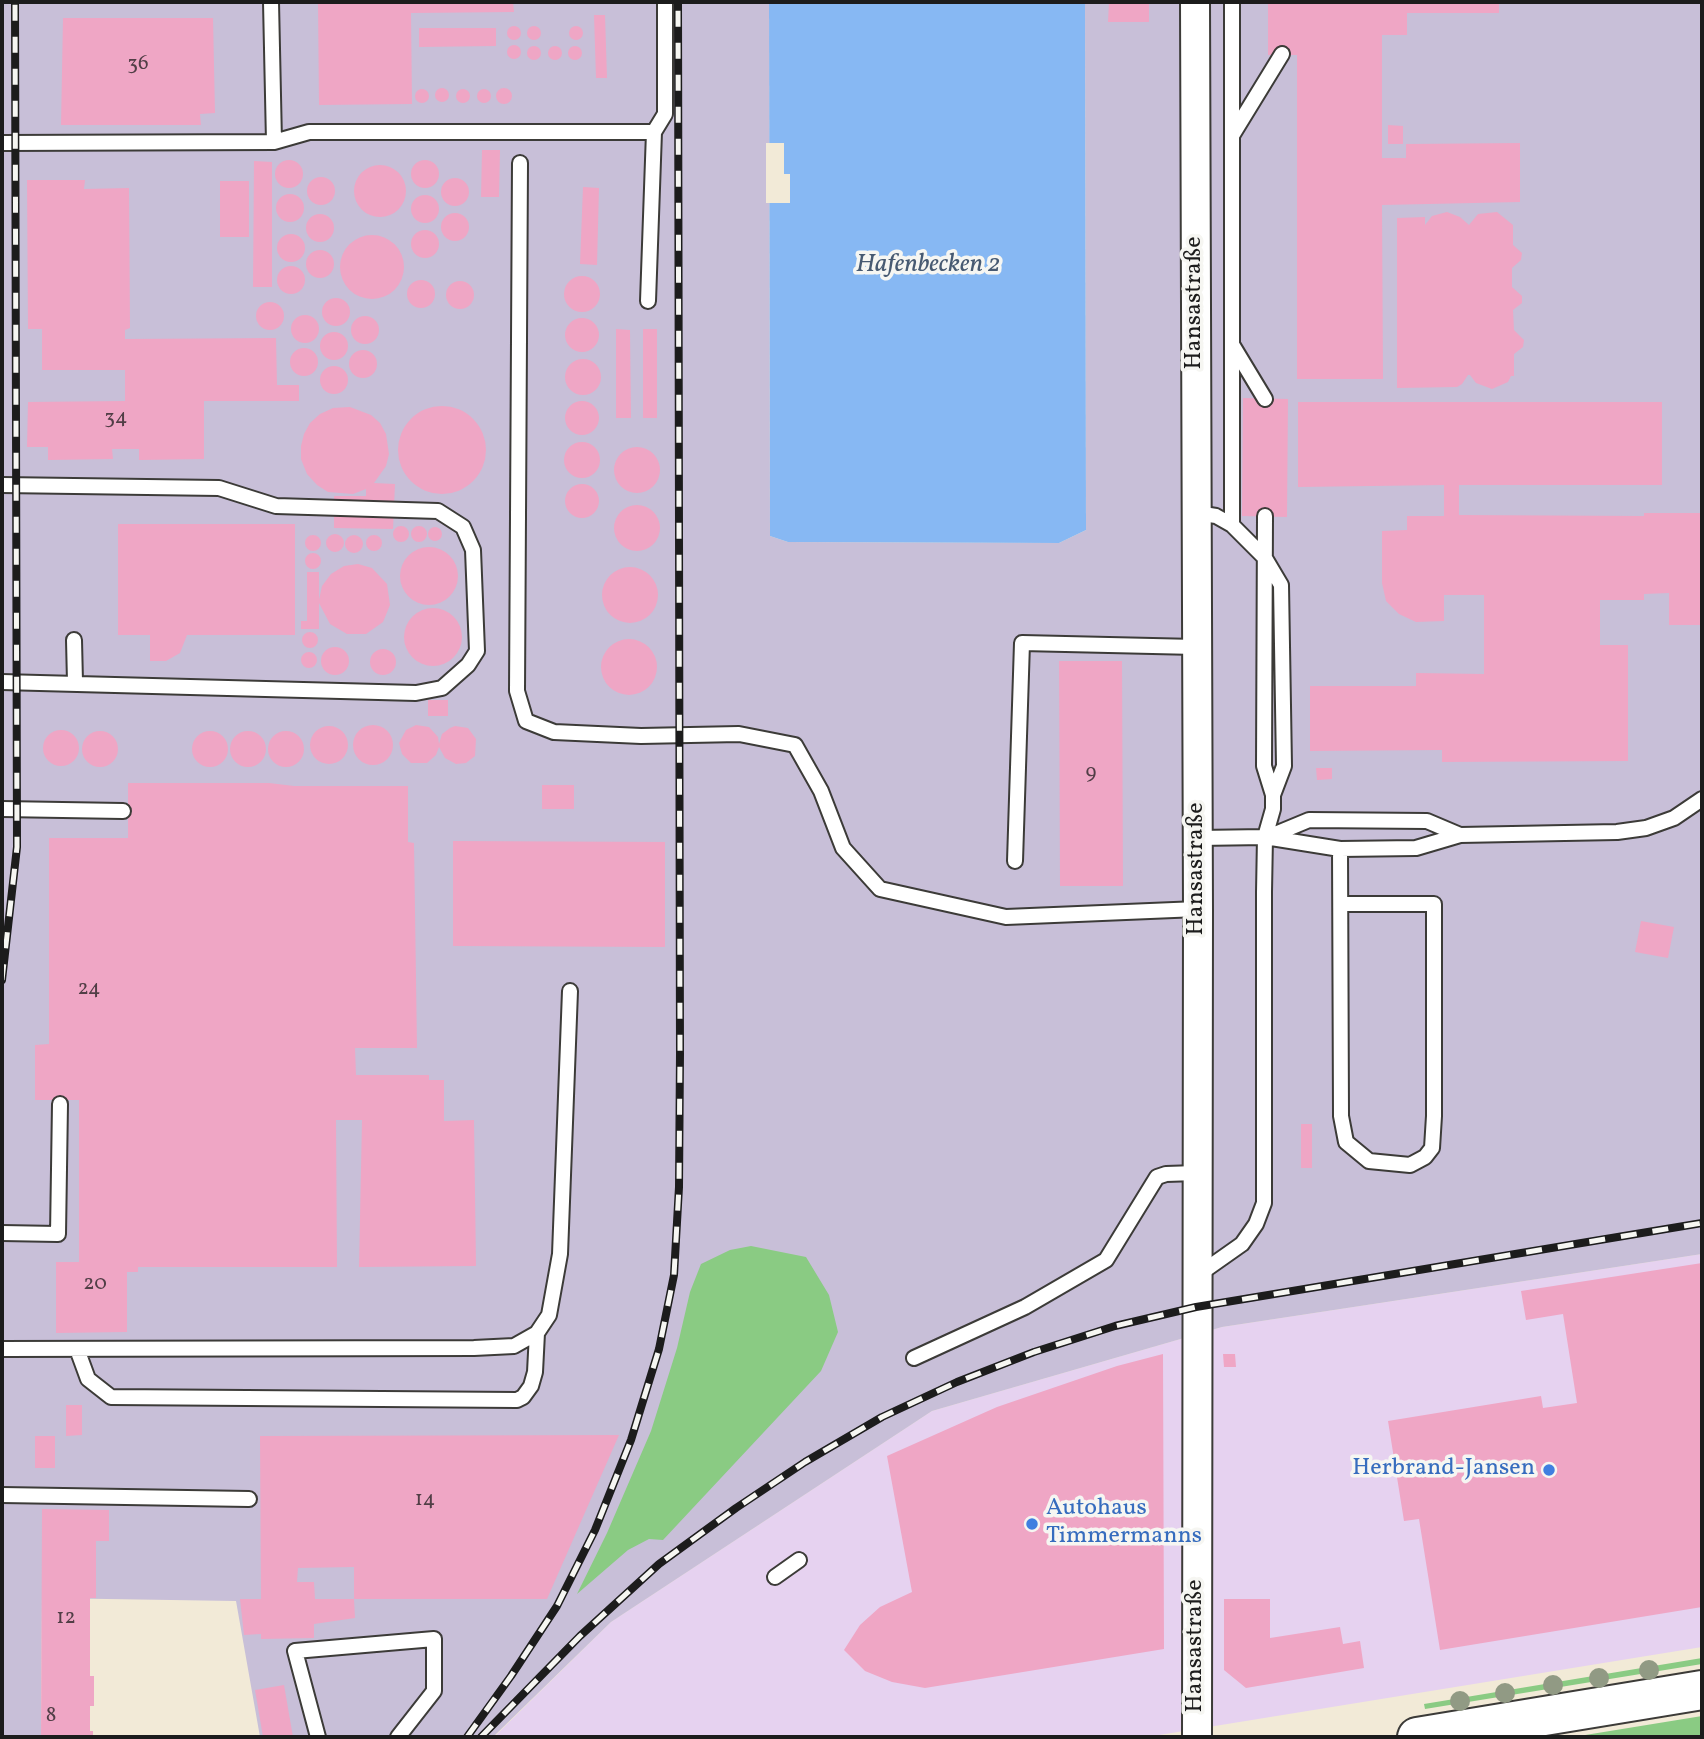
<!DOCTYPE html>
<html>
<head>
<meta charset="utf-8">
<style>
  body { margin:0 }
  #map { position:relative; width:1704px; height:1739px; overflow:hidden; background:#f2ead7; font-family:Vollkorn,serif }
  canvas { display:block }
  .frame { position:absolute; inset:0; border:4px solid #1c1c1c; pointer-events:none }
</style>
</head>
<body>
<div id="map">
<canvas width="1704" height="1739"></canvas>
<div class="frame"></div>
</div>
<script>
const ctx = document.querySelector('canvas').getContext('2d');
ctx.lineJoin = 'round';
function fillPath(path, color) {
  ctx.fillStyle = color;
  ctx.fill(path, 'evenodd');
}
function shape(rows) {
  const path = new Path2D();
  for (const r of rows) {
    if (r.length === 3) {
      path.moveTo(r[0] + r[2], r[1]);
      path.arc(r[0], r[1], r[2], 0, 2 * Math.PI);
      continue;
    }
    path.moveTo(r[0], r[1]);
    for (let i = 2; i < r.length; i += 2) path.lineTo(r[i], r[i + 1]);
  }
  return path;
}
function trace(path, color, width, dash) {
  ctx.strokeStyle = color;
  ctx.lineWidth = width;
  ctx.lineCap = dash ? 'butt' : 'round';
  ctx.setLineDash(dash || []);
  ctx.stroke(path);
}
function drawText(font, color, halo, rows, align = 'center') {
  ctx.font = font + ' Vollkorn,serif';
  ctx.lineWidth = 7;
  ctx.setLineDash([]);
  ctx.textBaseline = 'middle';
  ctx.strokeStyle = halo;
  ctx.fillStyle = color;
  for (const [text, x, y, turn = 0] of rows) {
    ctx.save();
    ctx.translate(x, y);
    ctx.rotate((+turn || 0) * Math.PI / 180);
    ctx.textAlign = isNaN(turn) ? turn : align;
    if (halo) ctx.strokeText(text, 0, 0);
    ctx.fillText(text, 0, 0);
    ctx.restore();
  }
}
fillPath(shape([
  [1702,1254,1702,1647,1147,1737,494,1737,611,1622,932,1411,1222,1327]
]), '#e6d2f0');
fillPath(shape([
  [2,2,769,2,770,536,788,542,1059,543,1086,530,1085,2,1702,2,1702,1254,1222,1327,932,1411,611,1622,493,1737,260,1737,236,1601,42,1598,41,1737,2,1737]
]), '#c8bfd8');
fillPath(shape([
  [751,1246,806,1257,829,1295,838,1332,821,1371,663,1540,649,1539,628,1550,577,1594,607,1533,651,1431,677,1348,690,1292,701,1264,730,1250],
  [1702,1658,1702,1664,1425,1709,1424,1704],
  [1702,1716,1702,1737,1573,1737]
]), '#8acb83');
fillPath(shape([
  [769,2,1085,2,1086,530,1059,543,788,542,770,536]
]), '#87b8f3');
fillPath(shape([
  [766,143,784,143,784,174,790,174,790,203,766,203]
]), '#f2ead7');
fillPath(shape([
  [318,2,513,2,514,12,411,13,412,104,319,105],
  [1109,2,1149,2,1149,22,1108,22],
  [1268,2,1499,2,1499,13,1407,13,1407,35,1382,35,1382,158,1406,158,1406,144,1520,143,1520,202,1382,205,1383,379,1297,379,1297,55,1268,55],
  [594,15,605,15,607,78,596,78],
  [63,18,213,18,215,113,200,114,201,125,61,125],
  [514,33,7],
  [576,33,7],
  [534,33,7],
  [419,28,496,28,496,46,419,47],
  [514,52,7],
  [575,53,7],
  [555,53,7],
  [534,53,7],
  [442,95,7],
  [504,96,8],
  [463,96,7],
  [484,96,7],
  [422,96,7],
  [1388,125,1403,126,1403,144,1388,144],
  [482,150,500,150,499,197,481,197],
  [425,174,14],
  [289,174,14],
  [254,161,272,162,272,287,253,287],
  [380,191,26],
  [321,191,14],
  [455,192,14],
  [27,180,85,180,84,189,129,188,130,328,125,330,125,339,276,338,277,385,299,385,299,401,204,401,204,459,139,460,139,449,112,449,113,459,48,460,48,447,27,447,28,402,125,401,125,370,42,370,42,329,28,329],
  [220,181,249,181,249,237,220,237],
  [583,187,599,188,597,265,580,264],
  [290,208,14],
  [425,209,14],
  [1447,212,1460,217,1469,225,1478,214,1497,212,1513,225,1513,245,1522,253,1521,260,1512,268,1512,287,1522,296,1522,303,1513,310,1514,330,1524,340,1523,347,1514,354,1514,376,1511,376,1508,382,1492,389,1476,383,1470,375,1468,375,1462,384,1457,387,1397,388,1397,218,1425,217,1425,225,1432,216],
  [455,227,14],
  [320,228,14],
  [425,244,14],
  [291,248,14],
  [372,267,32],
  [320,264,14],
  [291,280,14],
  [582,294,18],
  [421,294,14],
  [460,295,14],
  [336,312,14],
  [270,316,14],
  [305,329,14],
  [365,330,14],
  [582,335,17],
  [616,329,630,330,631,418,616,418],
  [643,329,657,329,657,418,643,418],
  [334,346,14],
  [304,362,14],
  [363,364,14],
  [583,377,18],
  [334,380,14],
  [1243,398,1288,399,1287,517,1242,516],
  [582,418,17],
  [1298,402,1662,402,1662,485,1459,485,1459,515,1644,516,1644,513,1702,513,1702,625,1669,625,1669,593,1644,594,1644,600,1600,600,1600,645,1628,645,1628,761,1442,762,1442,750,1310,751,1310,686,1416,686,1416,673,1484,674,1484,595,1444,595,1444,621,1416,622,1399,614,1386,601,1382,583,1382,531,1407,530,1407,516,1444,516,1444,485,1298,487],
  [442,450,44],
  [350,407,371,415,380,423,386,434,389,454,386,466,374,483,395,484,393,529,334,528,334,496,366,496,366,489,353,494,328,492,317,485,307,474,301,459,301,446,304,434,310,423,320,414,333,408],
  [582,460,18],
  [637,470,23],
  [582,501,17],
  [637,528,23],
  [118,524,295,524,295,635,187,635,180,653,166,661,150,661,150,635,118,635],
  [401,534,8],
  [419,534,8],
  [435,534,7],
  [335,543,9],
  [313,543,8],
  [374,543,8],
  [354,544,9],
  [429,576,29],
  [313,561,8],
  [358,564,372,568,387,584,390,605,383,622,366,634,347,634,330,624,319,603,319,629,301,629,301,621,307,621,307,572,319,572,319,600,322,586,331,574,344,566],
  [630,595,28],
  [433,637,29],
  [310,640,8],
  [629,667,28],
  [335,661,14],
  [383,662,13],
  [309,660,8],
  [1059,661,1122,661,1123,886,1060,886],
  [428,700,448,700,448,716,428,716],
  [416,725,429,727,438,737,439,744,442,734,450,728,455,726,468,728,476,739,475,756,466,763,456,764,445,758,439,747,436,755,427,763,411,763,402,754,399,743,406,730],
  [373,745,20],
  [329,745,19],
  [61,748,18],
  [210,749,18],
  [100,749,18],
  [248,749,18],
  [286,749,18],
  [1316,768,1332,768,1332,779,1317,780],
  [128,783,269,783,294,786,408,786,408,842,414,843,417,1048,355,1048,356,1075,429,1075,429,1080,444,1080,444,1121,474,1120,476,1266,359,1267,362,1120,336,1120,337,1267,138,1267,138,1272,127,1272,127,1332,56,1333,56,1262,79,1262,79,1100,35,1100,35,1045,49,1044,49,838,128,838],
  [542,785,574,785,574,809,542,809],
  [453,841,665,842,665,947,453,946],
  [1641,921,1674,927,1668,958,1635,952],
  [1301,1124,1312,1124,1312,1168,1301,1168],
  [1702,1263,1702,1607,1440,1650,1419,1519,1404,1521,1388,1421,1541,1396,1543,1408,1577,1403,1563,1314,1526,1320,1521,1291],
  [1163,1354,1164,1649,925,1688,892,1682,865,1671,844,1650,860,1625,880,1607,912,1592,887,1456,997,1407,1117,1366],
  [1223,1354,1235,1354,1236,1367,1224,1367],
  [66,1405,82,1405,82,1435,66,1436],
  [619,1435,547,1599,354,1599,354,1567,298,1568,297,1582,314,1582,315,1599,354,1599,355,1618,314,1624,314,1638,261,1639,261,1634,244,1635,240,1599,261,1599,260,1436],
  [35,1436,55,1436,55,1468,35,1468],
  [42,1509,109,1510,109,1541,96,1541,96,1598,90,1598,90,1676,94,1676,94,1706,90,1706,90,1731,93,1731,93,1737,41,1737],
  [1224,1599,1270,1599,1270,1638,1340,1627,1343,1644,1360,1641,1364,1668,1246,1688,1224,1670],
  [284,1685,293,1737,263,1737,255,1690]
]), '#efa6c5');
const service = shape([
  [1232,2,1232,525],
  [1233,134,1282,54],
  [274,142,309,132,654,132,665,114,665,2],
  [2,143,274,142,271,2],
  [520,163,517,691,526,721,554,732,641,736,739,734,795,745,821,791,843,848,880,889,1006,917,1198,909],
  [648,301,654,132],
  [1233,346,1265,399],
  [2,485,219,488,276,506,438,511,463,527,473,550,477,651,468,665,442,688,416,693,2,682],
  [1197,513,1216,516,1232,525,1265,558,1281,585,1284,766,1273,795],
  [74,640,75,682],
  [2,809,123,811],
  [1268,837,1309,820,1427,821,1460,835],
  [1198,838,1265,837,1340,849,1416,848,1460,835,1617,832,1646,828,1674,818,1702,799],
  [1340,849,1341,1116,1346,1142,1369,1161,1410,1165,1425,1157,1432,1148,1434,1116,1434,904,1341,904],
  [1015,861,1022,643,1196,647],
  [2,1233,58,1234,60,1104],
  [1198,1275,1242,1244,1256,1224,1264,1203,1264,892,1265,837,1273,809,1273,795,1264,766,1265,516],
  [2,1349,474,1348,514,1346,537,1333,549,1315,560,1254,570,991],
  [77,1349,88,1379,111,1397,517,1400,523,1397,531,1386,535,1372,537,1333],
  [914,1358,1025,1307,1106,1260,1157,1177,1166,1174,1196,1173],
  [2,1495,249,1499],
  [775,1577,799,1560],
  [318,1737,295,1651,434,1639,434,1691,398,1737]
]);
const minor = shape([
  [1195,2,1198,909,1197,1737]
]);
const secondary = shape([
  [1417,1737,1702,1690]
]);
trace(service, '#3c3b38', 18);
trace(minor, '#3c3b38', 32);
trace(secondary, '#3c3b38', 42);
trace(service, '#fff', 14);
trace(minor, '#fff', 28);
trace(secondary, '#fff', 38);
const rail = shape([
  [2,980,17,847,15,2],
  [467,1737,511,1676,557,1606,595,1530,631,1440,659,1349,674,1275,679,1187,680,1053,678,2],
  [481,1737,580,1636,659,1564,736,1508,805,1462,882,1417,957,1382,1034,1352,1115,1326,1196,1307,1702,1223]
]);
trace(rail, '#1c1c1c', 8);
trace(rail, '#f6f6f2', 5, [16]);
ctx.fillStyle = '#919a84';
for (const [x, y] of [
  [1649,1670],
  [1599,1678],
  [1553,1685],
  [1505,1693],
  [1460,1701]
]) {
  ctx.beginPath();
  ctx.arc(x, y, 10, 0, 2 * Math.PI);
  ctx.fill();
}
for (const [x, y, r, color] of [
  [1549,1470,7,"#3f7fe0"],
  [1032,1524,7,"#3f7fe0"]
]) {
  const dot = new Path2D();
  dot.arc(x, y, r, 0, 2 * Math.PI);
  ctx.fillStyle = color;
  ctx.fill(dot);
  trace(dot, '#f6f6f2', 2.5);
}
drawText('21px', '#513e46', null, [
  ["36",138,65],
  ["34",116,419],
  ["9",1091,774],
  ["24",89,990],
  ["20",95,1285],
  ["14",425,1501],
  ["12",66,1619],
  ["8",51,1717]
]);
drawText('24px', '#1c1c1c', '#f6f6f2', [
  ["Hansastraße",1196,303,-90],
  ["Hansastraße",1198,869,-90],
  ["Hansastraße",1197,1646,-90]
]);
drawText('24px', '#366cbe', '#f6f6f2', [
  ["Herbrand-Jansen",1535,1470],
  ["Autohaus",1046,1510,"left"],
  ["Timmermanns",1046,1538,"left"]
], 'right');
drawText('italic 26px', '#475a72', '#f6f6f2', [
  ["Hafenbecken 2",928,266]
]);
</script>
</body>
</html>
